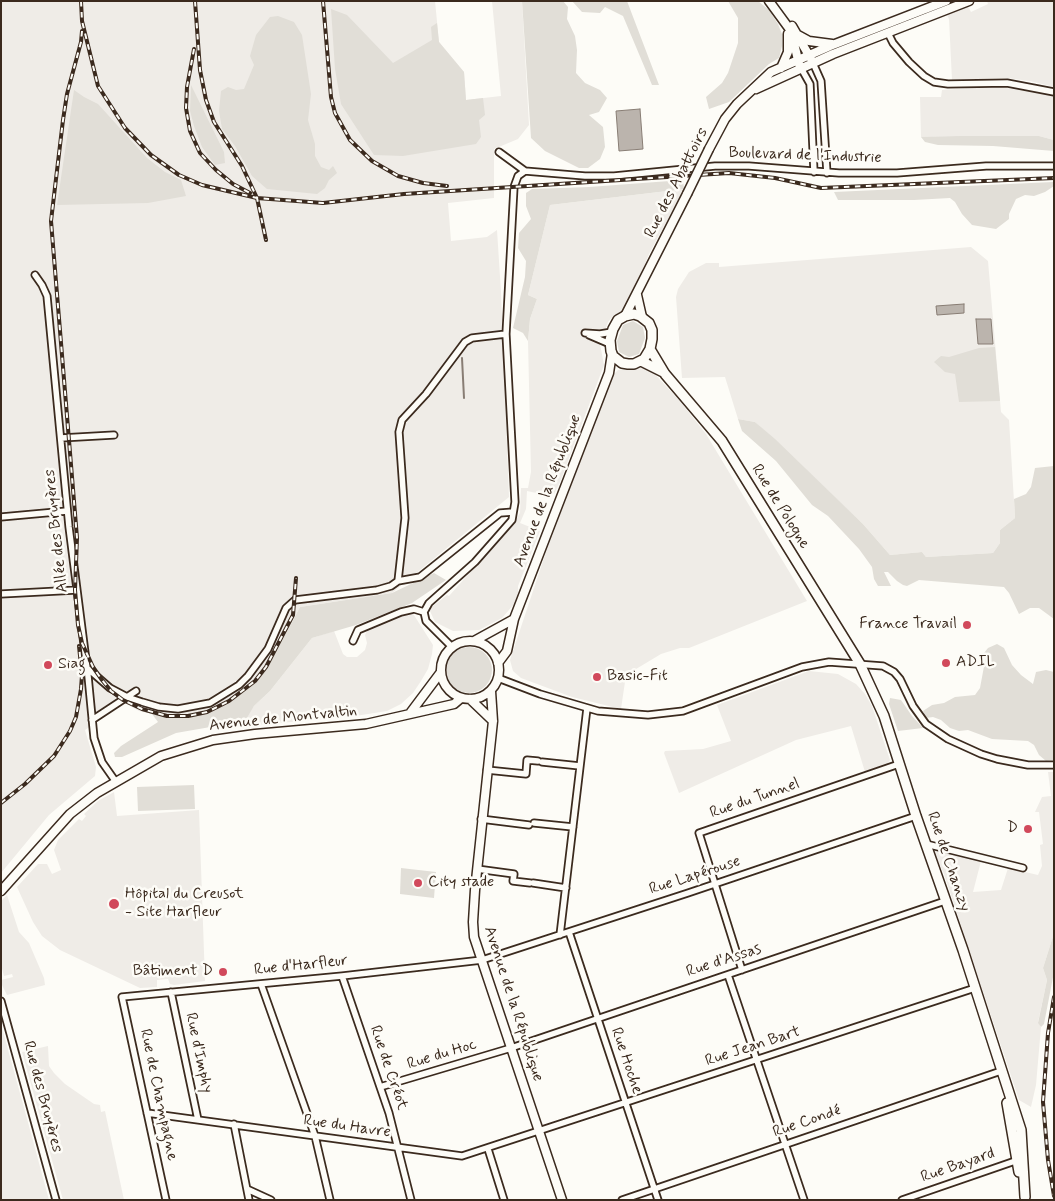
<!DOCTYPE html>
<html>
<head>
<meta charset="utf-8">
<style>
  body { margin:0 }
  #map { position:relative; width:1055px; height:1201px; overflow:hidden; background:#fdfcf7; font-family:Mynerve,sans-serif }
  canvas { display:block }
  .frame { position:absolute; inset:0; border:2px solid #3b2a1e; pointer-events:none }
</style>
</head>
<body>
<div id="map">
<canvas width="1055" height="1201"></canvas>
<div class="frame"></div>
</div>
<script>
const ctx = document.querySelector('canvas').getContext('2d');
ctx.lineJoin = 'round';
function fillPath(path, color) {
  ctx.fillStyle = color;
  ctx.fill(path, 'evenodd');
}
function shape(rows) {
  const path = new Path2D();
  for (const r of rows) {
    if (r.length === 3) {
      path.moveTo(r[0] + r[2], r[1]);
      path.arc(r[0], r[1], r[2], 0, 2 * Math.PI);
      continue;
    }
    path.moveTo(r[0], r[1]);
    for (let i = 2; i < r.length; i += 2) path.lineTo(r[i], r[i + 1]);
  }
  return path;
}
function trace(path, color, width, dash) {
  ctx.strokeStyle = color;
  ctx.lineWidth = width;
  ctx.lineCap = dash ? 'butt' : 'round';
  ctx.setLineDash(dash || []);
  ctx.stroke(path);
}
function drawText(font, color, halo, rows, align = 'center') {
  ctx.font = font + ' Mynerve,sans-serif';
  ctx.lineWidth = 5;
  ctx.setLineDash([]);
  ctx.textBaseline = 'middle';
  ctx.strokeStyle = halo;
  ctx.fillStyle = color;
  for (const [text, x, y, turn = 0] of rows) {
    ctx.save();
    ctx.translate(x, y);
    ctx.rotate((+turn || 0) * Math.PI / 180);
    ctx.textAlign = isNaN(turn) ? turn : align;
    if (halo) ctx.strokeText(text, 0, 0);
    ctx.fillText(text, 0, 0);
    ctx.restore();
  }
}
fillPath(shape([
  [1,1,435,1,439,42,464,72,466,100,501,96,492,1,522,1,529,125,518,139,494,149,494,198,448,203,451,241,487,237,497,230,501,292,509,497,392,593,300,607,277,650,252,685,225,705,189,717,165,717,139,711,125,703,85,730,96,767,95,776,49,815,1,873],
  [987,1,1054,1,1054,87,1030,81,1006,78,952,80,949,19,947,15,968,6,971,12,988,4],
  [995,86,1054,96,1054,140,1039,136,921,137,920,97,941,97,942,90],
  [684,189,649,254,631,299,625,309,613,316,608,322,600,344,604,365,560,482,554,494,548,491,546,495,527,491,526,509,520,523,540,531,518,586,518,593,515,603,502,618,479,630,453,631,435,622,430,611,432,607,447,595,449,596,513,524,520,513,521,488,528,488,531,472,528,341,530,319,537,299,528,295,550,205],
  [971,247,988,261,1001,412,1009,420,1015,518,1000,530,1000,543,993,553,926,557,922,552,890,555,863,524,755,422,738,419,725,377,682,378,676,297,678,289,689,272,706,263,719,263,719,267],
  [641,368,650,369,679,400,706,434,807,601,689,648,680,648,661,654,626,675,621,709,572,697,521,678,513,671,510,660,546,552,613,375,618,370],
  [412,612,433,645,432,654,428,669,421,681,413,693,401,704,387,711,349,717,246,726,245,721,247,715,254,706,270,691,312,638,334,631,343,654,347,657,357,657,365,650,367,643,365,635,368,629],
  [809,671,838,674,856,684,865,694,872,706,890,760,886,766,865,772,851,726,796,740,679,793,664,753,665,751,703,749,731,741,717,705],
  [1048,772,1054,772,1054,933,1043,968,1047,980,1038,1022,1041,1027,1036,1085,1031,1107,1019,1100,944,874,933,850,981,861,973,892,1001,890,1008,868,1038,875,1042,866,1040,845,1043,844,1039,812,1035,812,1042,797,1051,796],
  [114,792,117,816,199,810,205,981,174,985,170,984,168,979,157,980,157,987,140,988,60,950,42,936,33,922,17,887,38,864,47,864,52,874,61,870,54,850,58,840,79,819,82,821,86,816,84,814,98,801],
  [7,895,19,932,29,943,44,978,45,985,7,995,1,983,1,980,13,977,12,974,4,976,1,965,1,901],
  [1,1024,29,1126,49,1200,1,1200],
  [48,1046,49,1066,54,1073,65,1084,94,1104,100,1105,101,1112,105,1111,124,1200,63,1200,22,1052]
]), '#efece7');
fillPath(shape([
  [522,1,563,1,568,7,567,19,575,36,577,50,576,73,585,83,600,90,607,98,599,112,589,115,603,127,605,147,600,159,588,168,579,168,545,151,531,138],
  [572,1,627,1,659,85,652,85,623,16,605,7,600,13,582,12],
  [728,1,758,1,769,10,778,24,782,34,782,46,779,58,769,64,729,102,709,109,706,97,722,83,728,73,738,43,738,18],
  [331,9,347,15,393,63,432,40,431,27,437,23,439,42,464,72,466,100,483,98,485,115,479,120,481,137,476,144,403,156,374,155,341,104,335,69],
  [278,16,294,22,302,35,311,94,308,120,315,144,315,156,321,167,329,170,333,166,337,173,329,180,325,188,317,194,267,189,252,176,235,146,222,129,219,111,221,91,228,87,236,90,244,89,254,65,250,56,256,35,270,17],
  [191,85,224,152,225,163,215,165,202,147,194,126,190,111],
  [74,90,84,97,98,104,147,158,165,172,181,180,186,196,148,203,57,205],
  [960,136,1039,136,1054,140,1054,151,993,146,938,145,925,142,921,137],
  [683,180,684,189,550,205,528,295,537,299,530,319,528,341,523,333,513,328,525,277,526,261,518,248,519,233,531,219,526,206,526,193,532,189,589,187],
  [1053,182,1054,186,1045,192,1034,196,1025,195,1016,199,1009,214,1009,219,996,229,972,225,962,214,955,202,950,198,914,200,838,200,834,192],
  [633,321,643,327,645,338,639,354,629,357,619,352,617,341,623,325],
  [995,347,1000,401,959,402,955,374,945,372,934,362,941,356,949,357,979,348],
  [738,419,755,422,775,439,863,524,890,555,922,552,926,557,993,553,1000,543,1000,530,1015,518,1014,499,1026,494,1031,487,1035,468,1054,466,1054,619,1039,608,1030,608,1019,614,1009,593,1004,587,919,580,907,586,903,585,897,581,888,572,884,572,891,586,878,586,874,579,872,567,859,549,828,516,812,505,776,461,742,431],
  [434,573,446,580,412,603,356,625,312,638,270,691,254,706,245,721,176,733,122,757,115,757,114,753,121,746,158,722,152,714,165,717,189,717,225,705,252,685,277,650,300,607,392,593],
  [997,644,1004,648,1012,665,1021,675,1033,684,1036,672,1046,670,1054,672,1054,760,1046,761,1039,755,1034,745,1028,741,992,739,968,730,959,731,950,728,941,720,933,717,926,718,923,711,932,705,944,703,955,697,975,695,980,688,985,661,984,653,988,648],
  [469,670,23],
  [890,698,901,700,912,716,923,728,898,731,889,704],
  [194,785,195,809,138,811,137,787],
  [401,868,436,872,434,898,400,894],
  [1054,933,1054,972,1044,1024,1041,1027,1038,1023,1047,980,1043,968]
]), '#e1ded7');
const water = shape([
  [640,109,643,149,619,151,616,111,640,109],
  [964,304,964,313,937,315,936,306,964,304],
  [976,319,991,319,993,344,978,344,976,319]
]);
fillPath(water, '#bbb4ad');
trace(water, '#887d74', 1);
trace(shape([
  [462,358,464,398]
]), '#887d74', 2);
const minor = shape([
  [888,33,893,43,909,62,924,76,934,82,948,84,1007,83,1054,92],
  [813,63,821,81,827,173],
  [801,68,810,84,814,172],
  [499,152,525,171,585,176,614,176,715,166,749,166,839,173,897,173,986,166,1054,166],
  [35,275,42,285,47,296,69,527,88,676,94,738,102,762,116,782],
  [585,333,600,334,612,332],
  [589,335,610,344],
  [61,438,114,435],
  [1,517,67,511],
  [398,581,420,577,500,513,513,512],
  [1,594,77,590],
  [353,641,358,630,401,612,414,609,424,612],
  [452,647,426,621,424,612,429,603,475,562,512,520,515,502,506,334,514,187,518,176,525,171],
  [87,668,110,688,127,697,142,702,159,707,178,709,210,703,239,685,248,676,268,649,286,608,295,600,377,590,391,586,398,581,405,518,399,432,402,420,426,394,465,342,472,338,506,334],
  [498,678,540,694,598,711,648,715,683,711,802,667,829,662,883,666,894,672,900,679,913,706,926,724,948,739,981,754,997,759,1028,765,1054,765],
  [92,720,136,691],
  [542,762,580,766],
  [487,770,526,774,527,760,538,761],
  [481,819,529,825],
  [534,823,573,827],
  [926,844,1023,868],
  [477,869,514,874,513,881,530,883],
  [533,883,566,888],
  [569,932,658,1200],
  [560,935,587,708],
  [742,970,699,833,899,764],
  [728,975,804,1200],
  [342,976,389,1113,411,1200],
  [261,984,315,1136,330,1200],
  [171,992,198,1120],
  [1,1001,56,1200],
  [380,1087,511,1048,945,901],
  [147,1113,462,1156,975,988],
  [234,1124,249,1200],
  [488,1149,504,1200],
  [247,1189,271,1200],
  [166,1200,122,997,342,976,482,960,688,893,916,816],
  [622,1200,1001,1071],
  [902,1200,1018,1160]
]);
const tertiary = shape([
  [769,1,791,31,799,64],
  [792,26,811,59],
  [798,35,809,41,832,44],
  [781,68,788,52,788,34],
  [756,89,833,54,969,1],
  [709,149,725,119,737,104,771,72,830,46,946,1],
  [637,295,642,317],
  [625,316,687,194],
  [470,670,29],
  [474,641,514,619],
  [498,663,507,651,514,619,609,373,612,353],
  [491,691,493,721,475,890,473,922,474,937,562,1200],
  [470,699,493,721],
  [411,712,441,672],
  [1,891,70,814,97,793,161,756,213,740,255,734,366,724,454,704,461,698]
]);
const secondary = shape([
  [634,314,640,316,649,323,652,330,652,339,650,349,644,359,634,364,628,364,622,363,613,356,611,351,610,340,613,329,618,320,625,316,634,314],
  [650,349,665,374,722,441,860,664,884,716,916,816,963,950,1021,1130,1025,1197],
  [641,361,663,372],
  [1007,1103,1019,1172]
]);
trace(minor, '#3b2a1e', 9);
trace(tertiary, '#3b2a1e', 11);
trace(secondary, '#3b2a1e', 12);
trace(minor, '#fdfcf7', 5.5);
trace(tertiary, '#fdfcf7', 8);
trace(secondary, '#fdfcf7', 9);
const rail = shape([
  [81,1,82,21,98,86,125,128,151,155,179,175,202,185,257,198,323,203,404,194,729,173,775,178,821,188,1054,178],
  [195,1,200,70,206,100,214,122,242,166,257,198,266,240],
  [323,1,331,97,335,113,350,140,372,161,398,176,423,183,447,186],
  [82,31,81,42,67,94,63,120,51,221,77,538,75,590,78,625,82,643,93,667,102,680,111,691,123,700,142,709,167,716,188,716,207,712,229,701,255,681,266,667,293,615,296,578],
  [194,49,187,87,186,108,190,131,200,153,216,170,233,184,250,193],
  [1,803,25,784,54,756,70,731,76,717,81,689,82,675,79,646],
  [1054,997,1048,1033,1043,1102,1048,1160,1054,1196]
]);
trace(rail, '#3b2a1e', 4);
trace(rail, '#fdfcf7', 2, [5.5]);
const tertiaryBridge = shape([
  [687,194,709,149]
]);
trace(tertiaryBridge, '#3b2a1e', 11, []);
trace(tertiaryBridge, '#fdfcf7', 8);
for (const [x, y, r, color] of [
  [967,625,5,"#d1495b"],
  [946,663,5,"#d1495b"],
  [48,665,5,"#d1495b"],
  [597,677,5,"#d1495b"],
  [1028,829,5,"#d1495b"],
  [418,883,5,"#d1495b"],
  [114,904,6,"#d1495b"],
  [223,972,5,"#d1495b"]
]) {
  const dot = new Path2D();
  dot.arc(x, y, r, 0, 2 * Math.PI);
  ctx.fillStyle = color;
  ctx.fill(dot);
  trace(dot, '#fdfcf7', 2);
}
drawText('16px', '#3b2a1e', '#fdfcf7', [
  ["Boulevard de l'Industrie",805,156,2],
  ["Rue des Abattoirs",677,183,-63],
  ["Avenue de la République",548,491,-69],
  ["Rue de Pologne",780,507,58],
  ["Allée des Bruyères",57,531,-96],
  ["Avenue de Montvaltin",283,719,-6],
  ["Rue du Tunnel",755,799,-19],
  ["Rue de Chanzy",948,862,71],
  ["Rue Lapérouse",695,876,-18],
  ["Rue d'Assas",724,961,-18],
  ["Rue d'Harfleur",301,966,-6],
  ["Avenue de la République",513,1004,72],
  ["Rue Jean Bart",753,1047,-18],
  ["Rue d'Imphy",198,1053,78],
  ["Rue du Hoc",442,1055,-17],
  ["Rue Hoche",626,1061,71],
  ["Rue de Créot",388,1068,71],
  ["Rue de Champagne",158,1095,78],
  ["Rue des Bruyères",42,1097,75],
  ["Rue Condé",807,1122,-19],
  ["Rue du Havre",347,1127,8],
  ["Rue Bayard",958,1166,-19]
]);
drawText('16px', '#3b2a1e', '#fdfcf7', [
  ["France Travail",957,625,"right"],
  ["ADIL",956,663],
  ["Siag",58,665],
  ["Basic-Fit",607,677],
  ["D",1018,829,"right"],
  ["City stade",428,883],
  ["Hôpital du Creusot",125,895],
  ["- Site Harfleur",125,913],
  ["Bâtiment D",213,972,"right"]
], 'left');
</script>
</body>
</html>
